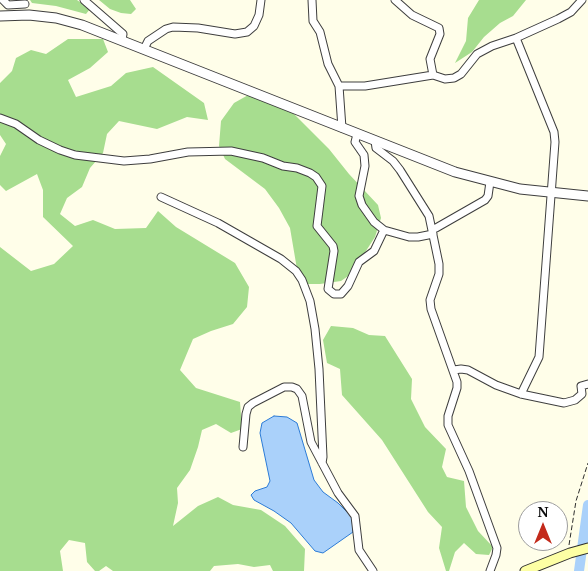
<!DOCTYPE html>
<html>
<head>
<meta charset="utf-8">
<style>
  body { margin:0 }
  #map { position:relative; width:588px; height:571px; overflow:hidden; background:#fffee9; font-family:"Noto Serif",serif }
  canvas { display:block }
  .north { position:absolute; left:518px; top:501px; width:50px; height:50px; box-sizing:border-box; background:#fff; border:1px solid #9d9d9d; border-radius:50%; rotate:0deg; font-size:14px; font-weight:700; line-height:20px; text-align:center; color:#0b0b0b }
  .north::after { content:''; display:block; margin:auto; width:18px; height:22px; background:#c32a1b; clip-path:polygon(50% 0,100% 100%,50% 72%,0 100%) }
</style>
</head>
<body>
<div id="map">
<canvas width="588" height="571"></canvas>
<div class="north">N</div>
</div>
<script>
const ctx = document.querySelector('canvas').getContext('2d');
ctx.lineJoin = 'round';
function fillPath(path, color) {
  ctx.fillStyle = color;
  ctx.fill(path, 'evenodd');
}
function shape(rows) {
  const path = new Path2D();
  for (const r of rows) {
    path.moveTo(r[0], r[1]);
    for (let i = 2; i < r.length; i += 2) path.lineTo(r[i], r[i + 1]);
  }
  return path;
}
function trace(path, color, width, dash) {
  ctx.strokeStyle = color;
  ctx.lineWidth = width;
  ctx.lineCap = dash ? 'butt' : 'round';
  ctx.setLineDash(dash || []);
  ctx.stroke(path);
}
fillPath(shape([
  [30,0,77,0,90,9,86,14,56,6,32,3],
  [99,0,130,0,136,9,131,14,121,13,110,9],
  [479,0,526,0,513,16,500,23,484,37,472,52,455,63,466,41,468,18],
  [68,39,103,39,108,52,90,68,68,80,76,97,111,86,126,73,153,67,204,103,208,120,187,117,157,129,119,121,107,134,103,153,90,168,82,187,67,198,60,214,75,226,93,220,115,229,146,228,158,211,176,227,235,263,249,287,247,307,233,324,211,331,193,339,180,370,196,388,240,402,242,429,231,433,216,424,202,430,198,447,190,470,177,488,178,503,173,526,198,506,218,497,233,505,261,510,285,526,305,549,304,571,273,571,270,565,254,567,238,564,214,566,210,571,113,571,106,566,99,571,95,571,87,562,85,543,69,540,60,551,63,571,0,571,0,247,31,271,54,264,73,246,43,217,43,190,37,174,6,191,0,185,0,156,6,144,0,135,0,83,12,71,16,58,31,50,46,54],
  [250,94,281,101,329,149,349,174,378,205,381,218,375,237,351,274,341,281,320,284,304,284,298,275,290,228,279,208,265,189,225,159,219,146,221,121,234,103],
  [331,326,353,328,369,335,385,336,412,379,411,399,425,427,446,449,442,467,447,477,464,481,466,507,478,531,493,547,489,555,476,554,464,543,455,552,449,571,446,571,439,548,442,527,428,512,382,440,342,395,340,369,327,363,323,340]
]), '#a7dd8f');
const water = shape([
  [274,416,287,417,297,423,314,480,323,492,338,503,352,517,353,532,323,553,315,551,291,523,274,511,254,500,251,495,255,491,267,487,270,481,260,433,262,423,274,416]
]);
fillPath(water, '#aad1fa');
trace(water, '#2c7bd6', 1);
trace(shape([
  [579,571,588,505]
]), '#aad1fa', 10);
const minor = shape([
  [3,0,8,5,25,4],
  [84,0,123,34,122,40],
  [312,0,313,21,320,32,328,64,339,86,342,128],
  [395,0,412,15,439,28,440,34,430,59,433,75],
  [516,38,554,132,555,142,539,357,521,394],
  [144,49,148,41,166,29,173,27,198,28,235,34,247,32,254,26,259,15,261,0],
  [339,86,365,86,433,75,445,79,454,78,461,74,477,54,492,46,516,38,558,19,571,12,582,0],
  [0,118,16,124,39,140,60,150,75,155,124,161,150,159,188,152,231,151,263,158,283,166,297,168,310,173,316,177,322,186,317,226,333,246,334,251,328,289,334,294,341,294,348,286,359,262,374,251,384,230],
  [357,134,355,142,364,155,365,166,359,196,362,205,374,222,384,230,409,237,418,237,433,234],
  [375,141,376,148,393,161,400,170,429,216,439,264,439,274,430,300,431,309,457,382,457,388,448,416,448,425,469,471,497,548,496,555,490,571],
  [161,197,218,223,281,259,296,271,302,280,310,301,315,329,319,369,323,457,322,463],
  [432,229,436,228,485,200,488,196,490,182],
  [454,370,461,369,468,370,496,385,521,394,564,403,575,400,582,394,581,386,588,384],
  [243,447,246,414,248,407,253,403,284,387,292,387,297,389,302,396,311,442,338,493,355,516,359,550,373,571]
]);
const tertiary = shape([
  [0,16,29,15,56,18,82,25,455,172,520,189,588,196]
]);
const secondary = shape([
  [525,571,570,553,588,548]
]);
trace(minor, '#3e3e3e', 9);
trace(tertiary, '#3e3e3e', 11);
trace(secondary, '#2d2d2d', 11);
trace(shape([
  [569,545,576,501,588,463]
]), '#2d2d2d', 1, [5, 2.5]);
trace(minor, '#fff', 7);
trace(tertiary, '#fff', 9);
trace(secondary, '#fdffa4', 9);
</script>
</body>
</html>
